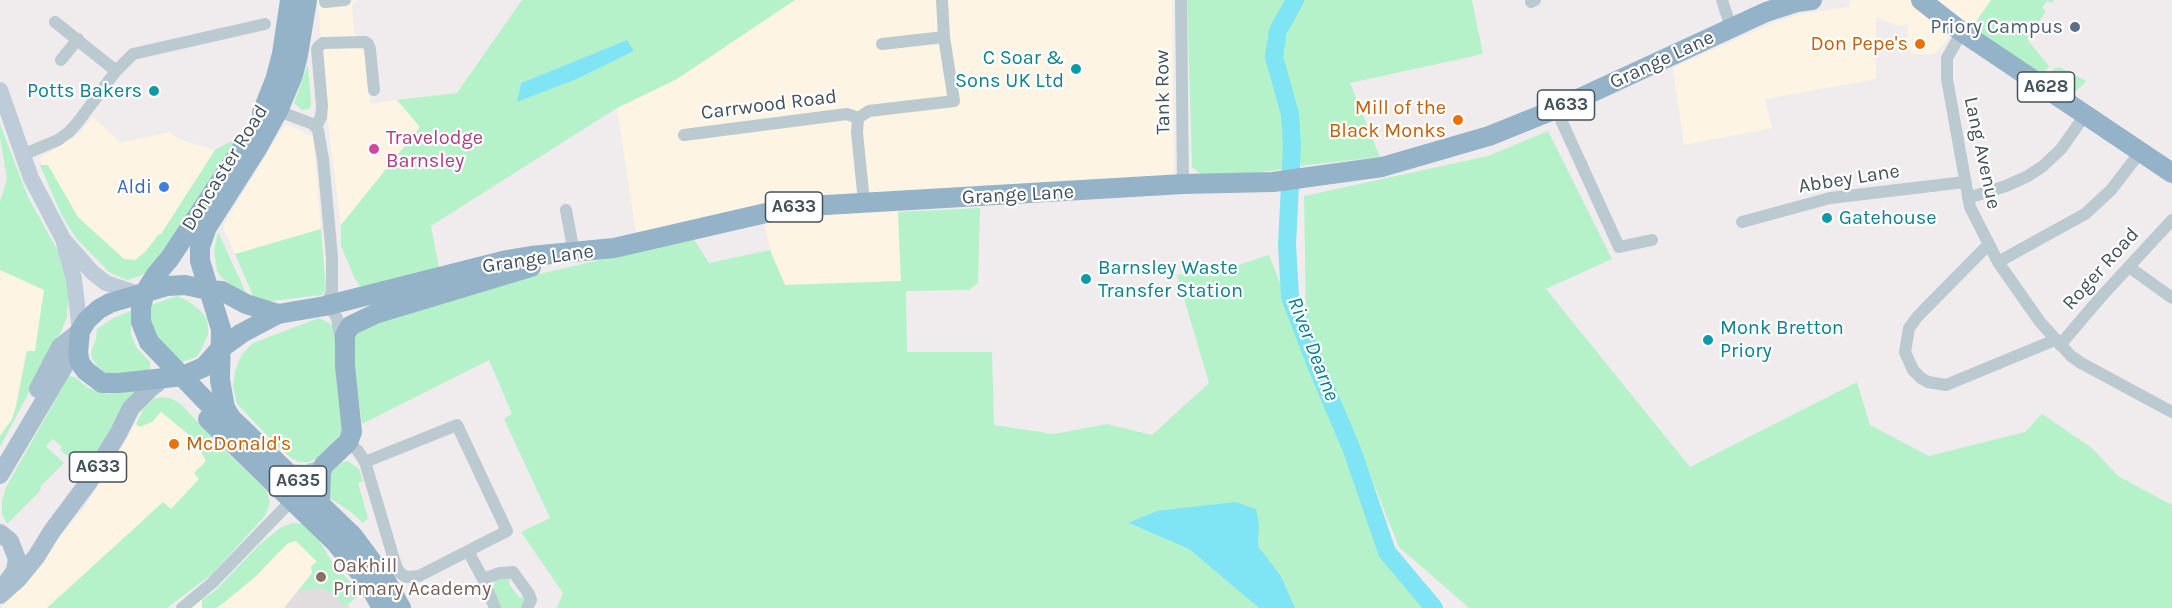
<!DOCTYPE html>
<html>
<head>
<meta charset="utf-8">
<style>
  body { margin:0 }
  canvas { display:block; background:#f0eced }
</style>
</head>
<body>
<canvas width="2172" height="608"></canvas>
<script>
const ctx = document.querySelector('canvas').getContext('2d');
ctx.lineJoin = 'round';
function fillPath(path, color) {
  ctx.fillStyle = color;
  ctx.fill(path, 'evenodd');
}
function shape(rows) {
  const path = new Path2D();
  for (const r of rows) {
    path.moveTo(r[0], r[1]);
    for (let i = 2; i < r.length; i += 2) path.lineTo(r[i], r[i + 1]);
  }
  return path;
}
function trace(path, color, width, dash) {
  ctx.strokeStyle = color;
  ctx.lineWidth = width;
  ctx.lineCap = dash ? 'butt' : 'round';
  ctx.setLineDash(dash || []);
  ctx.stroke(path);
}
function drawText(font, color, halo, rows, align = 'center') {
  ctx.font = font + ' Karla,sans-serif';
  ctx.lineWidth = 4.5;
  ctx.setLineDash([]);
  ctx.textBaseline = 'middle';
  ctx.strokeStyle = halo;
  ctx.fillStyle = color;
  for (const [text, x, y, turn = 0] of rows) {
    ctx.save();
    ctx.translate(x, y);
    ctx.rotate((+turn || 0) * Math.PI / 180);
    ctx.textAlign = isNaN(turn) ? turn : align;
    if (halo) ctx.strokeText(text, 0, 0);
    ctx.fillText(text, 0, 0);
    ctx.restore();
  }
}
fillPath(shape([
  [318,0,357,0,352,6,354,32,365,48,370,104,397,100,420,127,341,225,326,107],
  [602,0,1172,0,1174,176,897,193,901,281,785,285,770,250,762,210,637,239,617,108,677,79],
  [1851,0,1991,0,1972,26,1960,19,1943,46,1933,54,1911,54,1907,40,1908,25,1897,26,1876,17,1876,79,1765,99,1772,128,1684,145,1673,68,1770,24,1801,14,1849,7],
  [93,117,121,143,169,132,181,140,215,150,161,234,133,272,80,227,43,170,40,158,77,136],
  [285,124,313,136,321,229,235,254,223,226],
  [0,270,44,290,35,352,26,351,16,406,12,419,0,436],
  [161,397,170,398,180,403,200,424,198,446,206,462,199,479,171,510,163,503,47,608,1,608,84,508,114,461,143,409],
  [296,541,320,564,284,608,192,608,217,588,227,600,255,577,288,543]
]), '#fdf4e3');
fillPath(shape([
  [320,564,353,599,347,605,350,608,284,608]
]), '#e1dddf');
fillPath(shape([
  [522,0,795,0,677,79,617,108,431,226,440,273,362,289,355,279,341,246,341,225,420,127,397,100,457,93],
  [627,40,634,51,577,79,517,102,521,83],
  [1187,0,1290,0,1274,30,1269,59,1285,116,1289,148,1285,169,1223,177,1204,177,1192,167],
  [1304,0,1472,0,1483,54,1350,83,1380,157,1298,166,1298,117,1280,58,1291,22],
  [1991,0,2054,0,2052,3,2047,1,2042,8,2046,11,2027,39,2049,66,2044,73,2042,71,2038,72,1972,28],
  [308,64,311,105,309,109,302,110,294,103],
  [2059,67,2086,81,2084,84,2075,91,2068,91,2062,87,2049,76,2054,69],
  [0,124,28,197,63,260,69,289,67,317,60,334,0,447,0,436,12,419,16,406,27,351,35,351,44,290,0,270,0,202,7,179,0,137],
  [1548,131,1612,259,1546,289,1690,467,1857,382,1870,425,1929,456,2025,432,2042,414,2092,448,2118,476,2172,505,2172,608,1469,608,1399,547,1306,316,1304,196,1488,156],
  [237,138,158,260,150,270,142,275,127,280,109,272,76,238,62,216,40,165,48,165,78,217,124,259,135,260,146,251,158,235,161,234,215,150],
  [980,208,978,283,969,290,906,291,907,352,992,352,994,425,1054,434,1107,424,1152,435,1209,383,1177,275,1223,270,1269,255,1387,552,1428,608,1295,608,1281,576,1258,546,1259,525,1157,511,1129,524,1189,549,1259,608,557,608,563,593,521,532,550,518,504,419,512,414,489,360,362,424,353,358,355,334,373,321,484,287,693,238,709,263,770,250,785,285,901,281,898,212],
  [321,229,326,289,322,295,264,302,254,298,235,254],
  [218,232,247,295,222,278,217,271,214,251],
  [177,296,188,301,199,309,207,319,208,327,208,335,200,352,196,357,182,362,174,362,153,334,148,306],
  [135,309,136,316,131,323,131,334,136,347,150,362,150,371,114,376,106,374,96,365,92,359,91,352,96,339,97,329,113,318],
  [319,318,334,326,339,404,343,421,342,432,319,458,308,462,299,462,290,457,279,448,237,404,233,387,235,371,242,354,253,343],
  [69,376,75,377,88,388,108,394,141,387,121,409,86,474,81,471,80,466,60,450,62,447,53,439,46,446,64,463,41,486,40,491,7,524,2,514,2,501,6,487],
  [161,397,170,398,180,403,223,449,266,489,270,502,265,516,213,573,167,608,47,608,163,502,171,509,199,479,194,473,206,461,193,438,161,412,152,422,140,427,136,424,143,409,153,399],
  [348,461,359,469,363,481,358,483,368,518,363,523,351,512,331,499,327,493,327,476,342,462],
  [292,523,303,524,314,532,334,565,359,591,357,597,347,605,342,604,332,593,320,588,298,591,312,573,311,566,317,562,296,541,288,543,255,577,226,601,216,608,202,608,202,600,218,588,258,546,280,528],
  [510,577,509,584,520,599,524,593,526,598,521,608,501,608,493,588,496,579]
]), '#b6f2c9');
fillPath(shape([
  [627,40,634,51,577,79,517,102,521,83],
  [1235,502,1256,509,1259,525,1258,546,1281,576,1295,608,1259,608,1189,549,1128,523,1157,511]
]), '#7fe4f3');
trace(shape([
  [1295,0,1278,31,1274,57,1290,114,1292,145,1287,245,1290,297,1316,365,1352,450,1387,552,1434,608]
]), '#7fe4f3', 18);
trace(shape([
  [1181,0,1183,184],
  [1722,0,1731,28],
  [325,2,345,0],
  [1531,2,1535,0],
  [55,22,116,71],
  [1962,32,1947,58,1947,79,1970,207,1998,262,2040,322,2071,356,2081,363,2172,412],
  [882,44,944,37],
  [61,60,78,39],
  [1556,109,1619,247,1652,240],
  [278,111,313,124,318,130,323,159,332,257,332,292,325,306,332,310,337,318,341,342],
  [316,126,321,117,322,106,317,49,319,46,323,43,365,42,368,44,370,49,374,90],
  [684,135,847,114,858,118],
  [22,155,58,140,69,132,78,122,116,71,133,54,265,24],
  [1968,198,2006,186,2028,176,2043,166,2061,149,2085,115],
  [864,202,857,133,858,118,869,111,954,101,944,37,942,0],
  [566,210,574,253],
  [1742,222,1830,198,1965,182],
  [1988,245,1918,316,1909,328,1905,352,1913,370,1921,378,1928,382,1946,385,2055,340],
  [1998,262,2085,214,2111,190,2141,151],
  [2129,267,2172,298],
  [2060,345,2100,298,2172,220],
  [348,442,358,451,365,462,396,566,400,573,406,577,419,576,507,531,457,425,365,462],
  [287,470,306,471,324,465],
  [468,551,483,579,495,608],
  [483,579,500,573,513,572,529,594,531,600,527,608],
  [182,608,212,583,292,500]
]), '#bbc9d1', 12);
trace(shape([
  [0,90,31,178,63,239,92,272,106,283,139,294],
  [64,243,74,279,80,331]
]), '#bdccd8', 16);
trace(shape([
  [38,389,60,347,80,331],
  [0,475,64,367,78,340],
  [0,533,10,541,17,559,15,571,7,582],
  [0,595,18,579,36,557,52,531,88,483,118,434,131,408,151,388,162,379]
]), '#a9bfcf', 18);
trace(shape([
  [307,0,298,55,293,75,278,111,258,147,207,227,200,247,200,261,221,329,220,380,225,408,231,418,353,536,385,579,401,608],
  [1921,0,1962,32,2172,173],
  [262,113,275,80,282,54,290,0],
  [278,314,242,333,221,348,204,367,183,376,119,383,102,383,86,371,80,363,78,353,80,331,87,320,99,309,110,303,167,286,185,285,208,290,222,291,246,304,278,314,325,306,507,260,531,256,614,248,792,207,1183,184,1273,182,1382,167,1489,136,1556,109,1766,12,1797,2,1812,0],
  [208,419,335,542,368,583,382,608],
  [227,423,149,342,141,322,141,307,145,292,155,276,170,258,245,144],
  [257,455,270,468,275,485],
  [320,502,321,472,324,465,348,442,352,432,345,366,345,335,350,326,375,314,531,267]
]), '#94b2c8', 20);
for (const [x, y, r, color] of [
  [2075,27,6,"#5c6f8a"],
  [1920,44,6,"#e8710a"],
  [1076,69,6,"#0f9aa8"],
  [154,91,6,"#0f9aa8"],
  [1458,120,6,"#e8710a"],
  [374,149,6,"#d1479c"],
  [164,187,6,"#3f7fe0"],
  [1827,218,6,"#0f9aa8"],
  [1086,279,6,"#0f9aa8"],
  [1708,340,6,"#0f9aa8"],
  [174,444,6,"#e8710a"],
  [321,577,6,"#8d6e63"]
]) {
  const dot = new Path2D();
  dot.arc(x, y, r, 0, 2 * Math.PI);
  ctx.fillStyle = color;
  ctx.fill(dot);
  trace(dot, '#fff', 2);
}
for (const [x, y, w] of [
  [2046,87,57],
  [1566,105,57],
  [794,207,57],
  [98,467,57],
  [298,481,57]
]) {
  const box = new Path2D();
  box.roundRect(x - w / 2, y - 15, w, 30, 4.5);
  ctx.fillStyle = '#fff';
  ctx.fill(box);
  trace(box, '#43525c', 1.5);
}
drawText('bold 18px', '#43525c', null, [
  ["A628",2046,87],
  ["A633",1566,105],
  ["A633",794,207],
  ["A633",98,467],
  ["A635",298,481]
]);
drawText('20px', '#4e5e75', '#fff', [
  ["Priory Campus",2063,27]
], 'right');
drawText('20px', '#c56008', '#fff', [
  ["Don Pepe's",1908,44],
  ["Mill of the",1446,108],
  ["Black Monks",1446,131],
  ["McDonald's",186,444,"left"]
], 'right');
drawText('20px', '#0d838f', '#fff', [
  ["C Soar &",1064,58,"right"],
  ["Sons UK Ltd",1064,81,"right"],
  ["Potts Bakers",142,91,"right"],
  ["Gatehouse",1839,218],
  ["Barnsley Waste",1098,268],
  ["Transfer Station",1098,291],
  ["Monk Bretton",1720,328],
  ["Priory",1720,351]
], 'left');
drawText('20px', '#43525c', '#fff', [
  ["Grange Lane",1662,60,-25],
  ["Tank Row",1163,92,-91],
  ["Carrwood Road",769,105,-7],
  ["Lang Avenue",1982,153,78],
  ["Doncaster Road",225,168,-58],
  ["Abbey Lane",1849,179,-9],
  ["Grange Lane",1018,195,-3],
  ["Grange Lane",538,259,-8],
  ["Roger Road",2101,269,-48]
]);
drawText('20px', '#b23c85', '#fff', [
  ["Travelodge",386,138],
  ["Barnsley",386,161]
], 'left');
drawText('20px', '#366cbe', '#fff', [
  ["Aldi",152,187]
], 'right');
drawText('20px', '#785e54', '#fff', [
  ["Oakhill",333,566],
  ["Primary Academy",333,589]
], 'left');
drawText('italic 21px', '#037f92', '#fff', [
  ["River Dearne",1313,349,69]
]);
</script>
</body>
</html>
